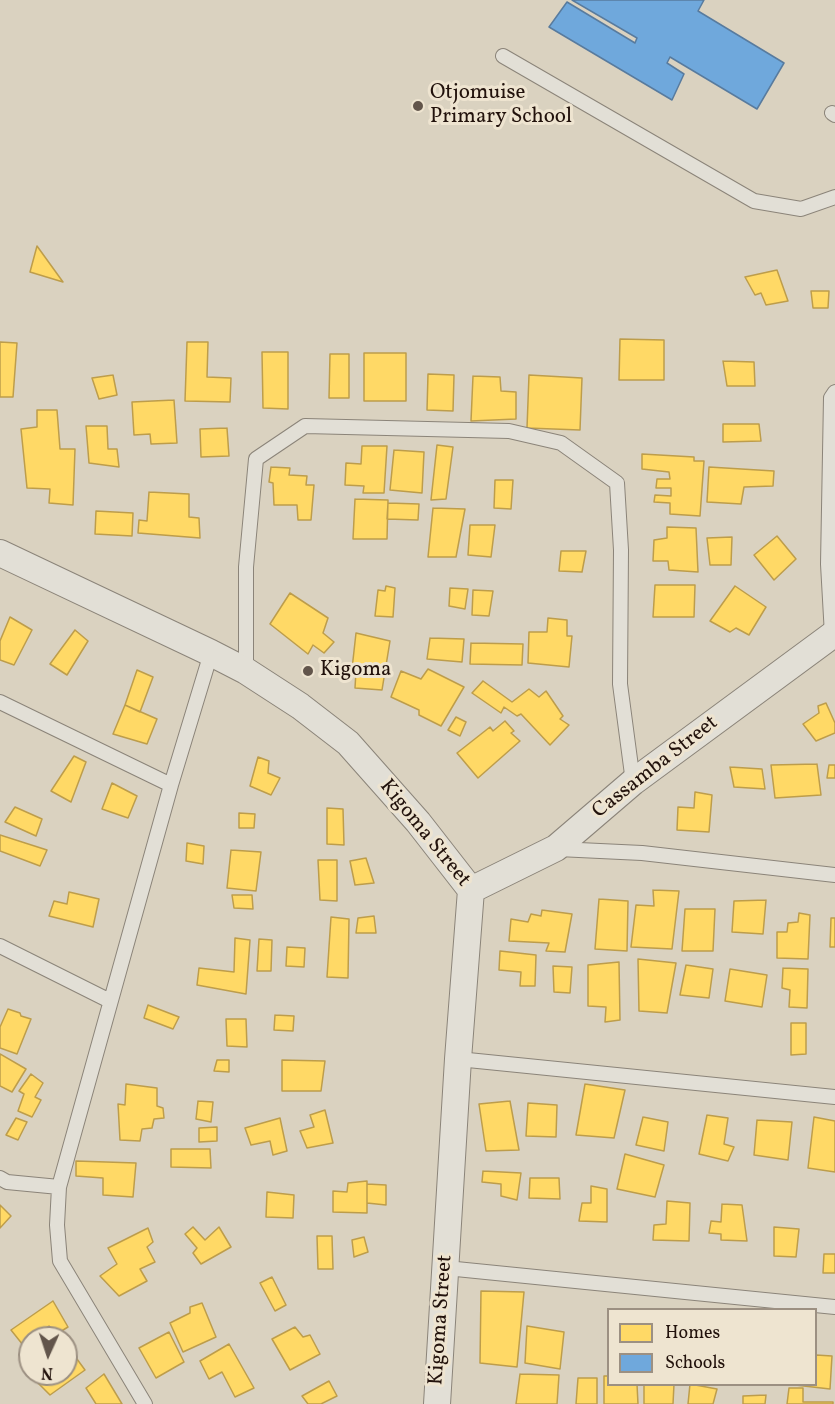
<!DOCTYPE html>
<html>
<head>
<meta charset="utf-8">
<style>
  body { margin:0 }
  #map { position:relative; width:835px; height:1404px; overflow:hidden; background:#dad2c0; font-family:Vollkorn,serif }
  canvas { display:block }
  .legend { position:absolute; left:607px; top:1308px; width:210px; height:78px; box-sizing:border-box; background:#eee4d0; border:2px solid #9c9082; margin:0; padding:8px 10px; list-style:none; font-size:18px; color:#22120c }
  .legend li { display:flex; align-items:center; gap:12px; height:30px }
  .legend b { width:30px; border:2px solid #9c9082 }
  .north { position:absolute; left:18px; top:1326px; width:60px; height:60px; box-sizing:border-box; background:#eee4d0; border:2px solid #9c9082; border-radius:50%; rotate:183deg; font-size:16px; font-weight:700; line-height:24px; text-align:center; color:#22120c }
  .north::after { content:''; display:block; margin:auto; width:21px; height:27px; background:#62554b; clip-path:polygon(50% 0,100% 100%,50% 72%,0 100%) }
</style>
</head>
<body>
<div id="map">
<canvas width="835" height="1404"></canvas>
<ul class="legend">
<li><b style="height:16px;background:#ffd966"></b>Homes</li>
<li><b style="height:16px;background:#6fa8dc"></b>Schools</li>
</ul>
<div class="north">N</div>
</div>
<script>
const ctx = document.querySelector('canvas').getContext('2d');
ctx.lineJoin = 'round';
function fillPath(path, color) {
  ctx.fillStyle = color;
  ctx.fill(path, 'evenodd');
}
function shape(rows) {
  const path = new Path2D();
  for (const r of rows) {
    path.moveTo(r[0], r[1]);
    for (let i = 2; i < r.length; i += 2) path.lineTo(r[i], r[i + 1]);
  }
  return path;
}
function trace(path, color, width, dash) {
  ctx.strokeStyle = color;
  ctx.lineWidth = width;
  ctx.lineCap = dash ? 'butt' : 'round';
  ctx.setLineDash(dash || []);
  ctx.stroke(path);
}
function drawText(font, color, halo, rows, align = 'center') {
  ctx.font = font + ' Vollkorn,serif';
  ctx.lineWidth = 6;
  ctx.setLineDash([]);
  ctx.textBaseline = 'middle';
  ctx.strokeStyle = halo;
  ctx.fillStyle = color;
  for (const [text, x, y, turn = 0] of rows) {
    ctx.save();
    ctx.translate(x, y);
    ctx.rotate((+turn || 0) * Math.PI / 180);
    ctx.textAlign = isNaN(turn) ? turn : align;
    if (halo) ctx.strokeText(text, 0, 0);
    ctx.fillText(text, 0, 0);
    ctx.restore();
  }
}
const homes = shape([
  [37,246,63,282,30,272,37,246],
  [777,270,788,301,766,305,761,293,755,295,745,277,777,270],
  [811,291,829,291,828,308,813,308,811,291],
  [620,339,664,340,664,380,619,380,620,339],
  [0,342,17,343,13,397,0,397,0,342],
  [187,342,208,342,207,377,231,378,230,402,185,401,187,342],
  [262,352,288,352,288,409,263,408,262,352],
  [364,353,406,353,406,401,364,401,364,353],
  [330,354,349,354,349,398,329,398,330,354],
  [723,361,754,362,755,386,727,386,723,361],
  [428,374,454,375,453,411,427,410,428,374],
  [113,375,117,395,99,399,92,378,113,375],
  [529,375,582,378,580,430,527,428,529,375],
  [473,376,500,377,501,391,516,392,516,419,471,421,473,376],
  [174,400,177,443,151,444,150,434,134,435,132,402,174,400],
  [37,410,57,410,60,449,75,449,73,505,49,503,50,489,27,488,21,429,37,427,37,410],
  [723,424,759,424,761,441,723,442,723,424],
  [86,426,107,426,108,449,117,449,119,467,89,463,86,426],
  [227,428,229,456,201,457,200,429,227,428],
  [437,445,453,447,446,499,431,500,437,445],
  [362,446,387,446,384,493,363,493,364,486,345,485,346,463,361,464,362,446],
  [394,450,424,452,422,493,390,490,394,450],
  [642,454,694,457,694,461,704,461,700,516,670,514,670,503,654,502,655,495,671,496,671,488,656,488,657,479,670,479,669,472,642,469,642,454],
  [271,467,290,468,289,475,307,476,306,485,314,485,311,520,298,520,297,505,274,505,273,483,269,482,271,467],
  [709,467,774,471,773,486,744,487,741,504,707,502,709,467],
  [495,480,513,480,511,509,494,508,495,480],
  [149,492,189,494,189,517,199,518,200,538,138,533,139,520,147,521,149,492],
  [355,499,388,500,387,539,353,539,355,499],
  [388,503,419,504,418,520,387,519,388,503],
  [433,508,465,509,456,557,428,557,433,508],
  [96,511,133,513,132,536,95,534,96,511],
  [470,525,495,525,491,557,468,555,470,525],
  [667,527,696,528,698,572,669,570,668,561,653,561,654,540,667,538,667,527],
  [777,536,796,559,774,580,754,555,777,536],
  [732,537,731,565,710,565,707,538,732,537],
  [561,551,586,551,582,572,559,571,561,551],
  [655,585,695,585,694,617,653,617,655,585],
  [386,586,395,588,393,617,375,616,378,590,385,591,386,586],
  [735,586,766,607,749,635,736,628,730,632,710,621,735,586],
  [450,588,468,589,465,609,449,606,450,588],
  [473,590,493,591,489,616,472,615,473,590],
  [290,593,328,618,323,633,334,642,324,653,313,645,308,654,270,624,290,593],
  [10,617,32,630,14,665,0,660,0,641,10,617],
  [548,618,567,620,567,636,572,636,569,667,528,663,529,632,547,632,548,618],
  [75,630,88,641,67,675,50,664,75,630],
  [356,633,390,641,382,690,355,688,356,671,352,669,356,633],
  [430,638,464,639,462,662,427,659,430,638],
  [471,643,523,644,522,665,470,664,471,643],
  [428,669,464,687,441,726,419,715,419,710,391,697,401,671,421,679,428,669],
  [137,670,153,677,140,712,125,705,137,670],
  [483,681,512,702,529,689,539,697,546,691,563,716,560,719,569,725,550,745,521,714,517,716,504,707,501,713,472,693,483,681],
  [826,703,835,723,835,733,816,741,803,724,819,713,818,706,826,703],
  [125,705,157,719,147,744,113,734,125,705],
  [456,717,466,722,460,736,448,730,456,717],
  [505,721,514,731,511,733,520,741,478,778,457,753,490,727,493,731,505,721],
  [74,756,86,762,71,802,51,791,74,756],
  [258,757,269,761,268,773,280,778,271,795,250,786,258,757],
  [817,764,821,795,775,798,771,765,817,764],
  [829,765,835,765,835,778,827,778,829,765],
  [730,767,762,769,765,789,734,787,730,767],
  [112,783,137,796,128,818,102,809,112,783],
  [695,792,712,795,709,832,677,830,678,807,694,808,695,792],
  [15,807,42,819,36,836,5,822,15,807],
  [327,808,343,809,344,845,327,844,327,808],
  [239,813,255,814,254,828,239,828,239,813],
  [0,835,47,850,40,866,0,851,0,835],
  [187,843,204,846,203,864,186,861,187,843],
  [231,850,261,852,256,891,227,888,231,850],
  [366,858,374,883,355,885,350,861,366,858],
  [318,860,337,860,337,901,320,900,318,860],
  [653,890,679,891,672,949,631,947,636,905,654,906,653,890],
  [69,892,99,899,93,927,49,916,54,901,67,904,69,892],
  [232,895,252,895,253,909,234,908,232,895],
  [599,899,628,901,627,951,595,949,599,899],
  [766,900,763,934,732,932,734,901,766,900],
  [685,909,715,909,713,951,682,951,685,909],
  [542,910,572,914,565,952,546,951,549,943,509,941,511,919,528,922,531,914,541,916,542,910],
  [799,913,810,915,808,959,777,958,777,932,787,932,788,923,798,922,799,913],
  [374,916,376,933,356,933,358,918,374,916],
  [331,917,349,919,348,978,327,977,331,917],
  [831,918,835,918,835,947,830,947,831,918],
  [235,938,250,940,246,994,197,985,199,968,234,972,235,938],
  [259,939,272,940,271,971,257,971,259,939],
  [287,947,305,948,304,967,286,966,287,947],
  [500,951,536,955,535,986,520,986,521,972,499,970,500,951],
  [638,959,676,963,667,1013,639,1011,638,959],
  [619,962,620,1020,605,1022,606,1007,588,1006,588,965,619,962],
  [686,965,713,969,709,998,680,995,686,965],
  [553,966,572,967,570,993,554,992,553,966],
  [783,968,808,969,807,1008,789,1007,790,990,782,988,783,968],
  [730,969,767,975,762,1007,725,1001,730,969],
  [148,1005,179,1017,173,1029,144,1018,148,1005],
  [8,1009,20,1013,21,1016,31,1019,17,1054,0,1048,0,1027,8,1009],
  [275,1015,294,1016,293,1031,274,1030,275,1015],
  [226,1019,246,1019,247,1047,227,1046,226,1019],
  [791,1023,806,1023,806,1054,791,1055,791,1023],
  [0,1054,26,1069,12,1092,0,1086,0,1054],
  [217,1060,229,1060,229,1072,214,1071,217,1060],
  [282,1060,325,1061,321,1091,282,1091,282,1060],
  [31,1074,43,1083,35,1097,41,1100,32,1117,18,1111,24,1094,19,1091,31,1074],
  [126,1084,157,1088,157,1106,163,1108,164,1118,154,1119,152,1128,142,1129,140,1141,120,1140,118,1104,125,1105,126,1084],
  [585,1084,625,1090,614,1138,576,1135,585,1084],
  [198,1101,213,1102,211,1122,196,1119,198,1101],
  [510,1101,519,1150,486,1151,479,1104,510,1101],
  [528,1103,557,1105,556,1137,526,1136,528,1103],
  [325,1110,333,1143,307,1148,300,1131,314,1127,310,1115,325,1110],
  [707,1115,728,1118,724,1144,734,1147,728,1161,699,1154,707,1115],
  [643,1117,668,1122,664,1151,636,1145,643,1117],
  [814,1117,835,1121,835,1172,808,1168,814,1117],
  [16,1118,27,1122,18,1140,6,1135,16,1118],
  [280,1118,287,1151,273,1155,270,1141,251,1145,245,1128,280,1118],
  [757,1120,792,1122,788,1160,754,1155,757,1120],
  [217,1127,217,1141,199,1142,199,1128,217,1127],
  [171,1149,210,1149,211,1168,171,1167,171,1149],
  [625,1154,664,1165,655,1197,617,1189,625,1154],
  [76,1161,136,1163,133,1197,103,1195,103,1178,76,1176,76,1161],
  [483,1171,521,1173,517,1200,501,1196,501,1184,482,1182,483,1171],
  [530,1178,559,1178,560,1199,529,1198,530,1178],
  [367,1181,367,1213,333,1212,333,1191,347,1192,348,1183,367,1181],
  [367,1184,386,1185,386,1205,367,1203,367,1184],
  [591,1186,607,1189,607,1222,579,1221,582,1203,591,1203,591,1186],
  [267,1192,294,1195,293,1218,266,1217,267,1192],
  [667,1201,690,1203,689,1241,653,1240,654,1225,666,1224,667,1201],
  [722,1204,742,1205,747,1241,721,1240,721,1234,709,1233,711,1221,721,1222,722,1204],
  [0,1205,11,1216,0,1228,0,1205],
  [193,1227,205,1240,219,1227,231,1247,201,1264,193,1253,197,1248,185,1234,193,1227],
  [774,1227,799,1229,796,1257,774,1256,774,1227],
  [148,1228,153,1242,147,1247,155,1262,140,1269,147,1281,119,1296,100,1276,117,1264,108,1248,148,1228],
  [317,1236,332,1236,333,1269,318,1269,317,1236],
  [364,1237,368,1252,354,1257,352,1240,364,1237],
  [824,1254,835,1254,835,1273,823,1273,824,1254],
  [272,1277,286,1305,275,1311,260,1283,272,1277],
  [481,1291,524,1292,517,1367,480,1363,481,1291],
  [53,1301,68,1327,55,1335,49,1326,36,1335,37,1338,30,1338,30,1348,27,1350,11,1330,53,1301],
  [202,1303,216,1337,183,1352,170,1323,190,1313,190,1307,202,1303],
  [527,1326,564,1332,560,1369,525,1363,527,1326],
  [295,1327,303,1337,310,1335,320,1354,290,1370,272,1339,295,1327],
  [169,1332,184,1362,156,1378,139,1348,169,1332],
  [66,1344,85,1370,50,1395,38,1383,44,1374,66,1374,66,1344],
  [229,1344,254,1388,235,1397,222,1372,209,1379,200,1361,229,1344],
  [816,1355,832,1356,830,1389,795,1385,816,1384,816,1355],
  [104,1374,122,1404,96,1404,86,1388,104,1374],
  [520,1374,559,1375,557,1404,516,1404,520,1374],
  [604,1376,608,1376,608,1384,637,1384,638,1404,604,1404,604,1376],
  [578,1378,597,1378,597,1404,576,1404,578,1378],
  [329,1381,337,1396,321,1404,308,1404,302,1396,329,1381],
  [644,1384,674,1384,673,1404,644,1404,644,1384],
  [690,1384,717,1389,713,1404,688,1404,690,1384],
  [789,1388,803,1388,803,1402,833,1402,833,1404,787,1404,789,1388],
  [766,1395,765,1404,743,1404,743,1396,766,1395]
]);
fillPath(homes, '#ffd966');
trace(homes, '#bd9d4b', 1.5);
const schools = shape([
  [572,0,704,0,698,11,784,63,757,109,670,57,667,63,684,74,672,100,549,27,567,2,635,43,637,38,572,0]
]);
fillPath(schools, '#6fa8dc');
trace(schools, '#587b9e', 1.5);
const service = shape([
  [503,56,754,201,801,209,835,197],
  [832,113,835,115],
  [832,635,828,564,831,398,835,392],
  [246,671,246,567,256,459,305,426,509,431,561,443,617,483,621,550,620,684,633,782],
  [0,702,171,785],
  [558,849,642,853,835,875],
  [0,946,110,1001],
  [458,1059,835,1097],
  [0,1178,7,1182,59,1187],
  [446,1268,835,1307],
  [145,1404,60,1261,57,1225,59,1187,171,785,211,653]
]);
const minor = shape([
  [0,553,211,653,246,671,300,706,348,743,418,822,471,890,458,1059,437,1404],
  [471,890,556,848,633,782,835,633]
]);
trace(service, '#8b8479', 16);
trace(minor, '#8b8479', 28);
trace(service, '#e2dfd6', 14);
trace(minor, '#e2dfd6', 26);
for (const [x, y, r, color] of [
  [418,106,6,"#62554b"],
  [308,671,6,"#62554b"]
]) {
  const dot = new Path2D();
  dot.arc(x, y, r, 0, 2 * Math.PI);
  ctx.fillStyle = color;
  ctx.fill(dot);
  trace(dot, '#eee4d0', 2);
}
drawText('21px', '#22120c', '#eee4d0', [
  ["Otjomuise",430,94],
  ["Primary School",430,118],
  ["Kigoma",320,671]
], 'left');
drawText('21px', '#22120c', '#eee4d0', [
  ["Cassamba Street",656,768,-38],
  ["Kigoma Street",424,834,51],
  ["Kigoma Street",442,1320,-86]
]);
</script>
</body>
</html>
